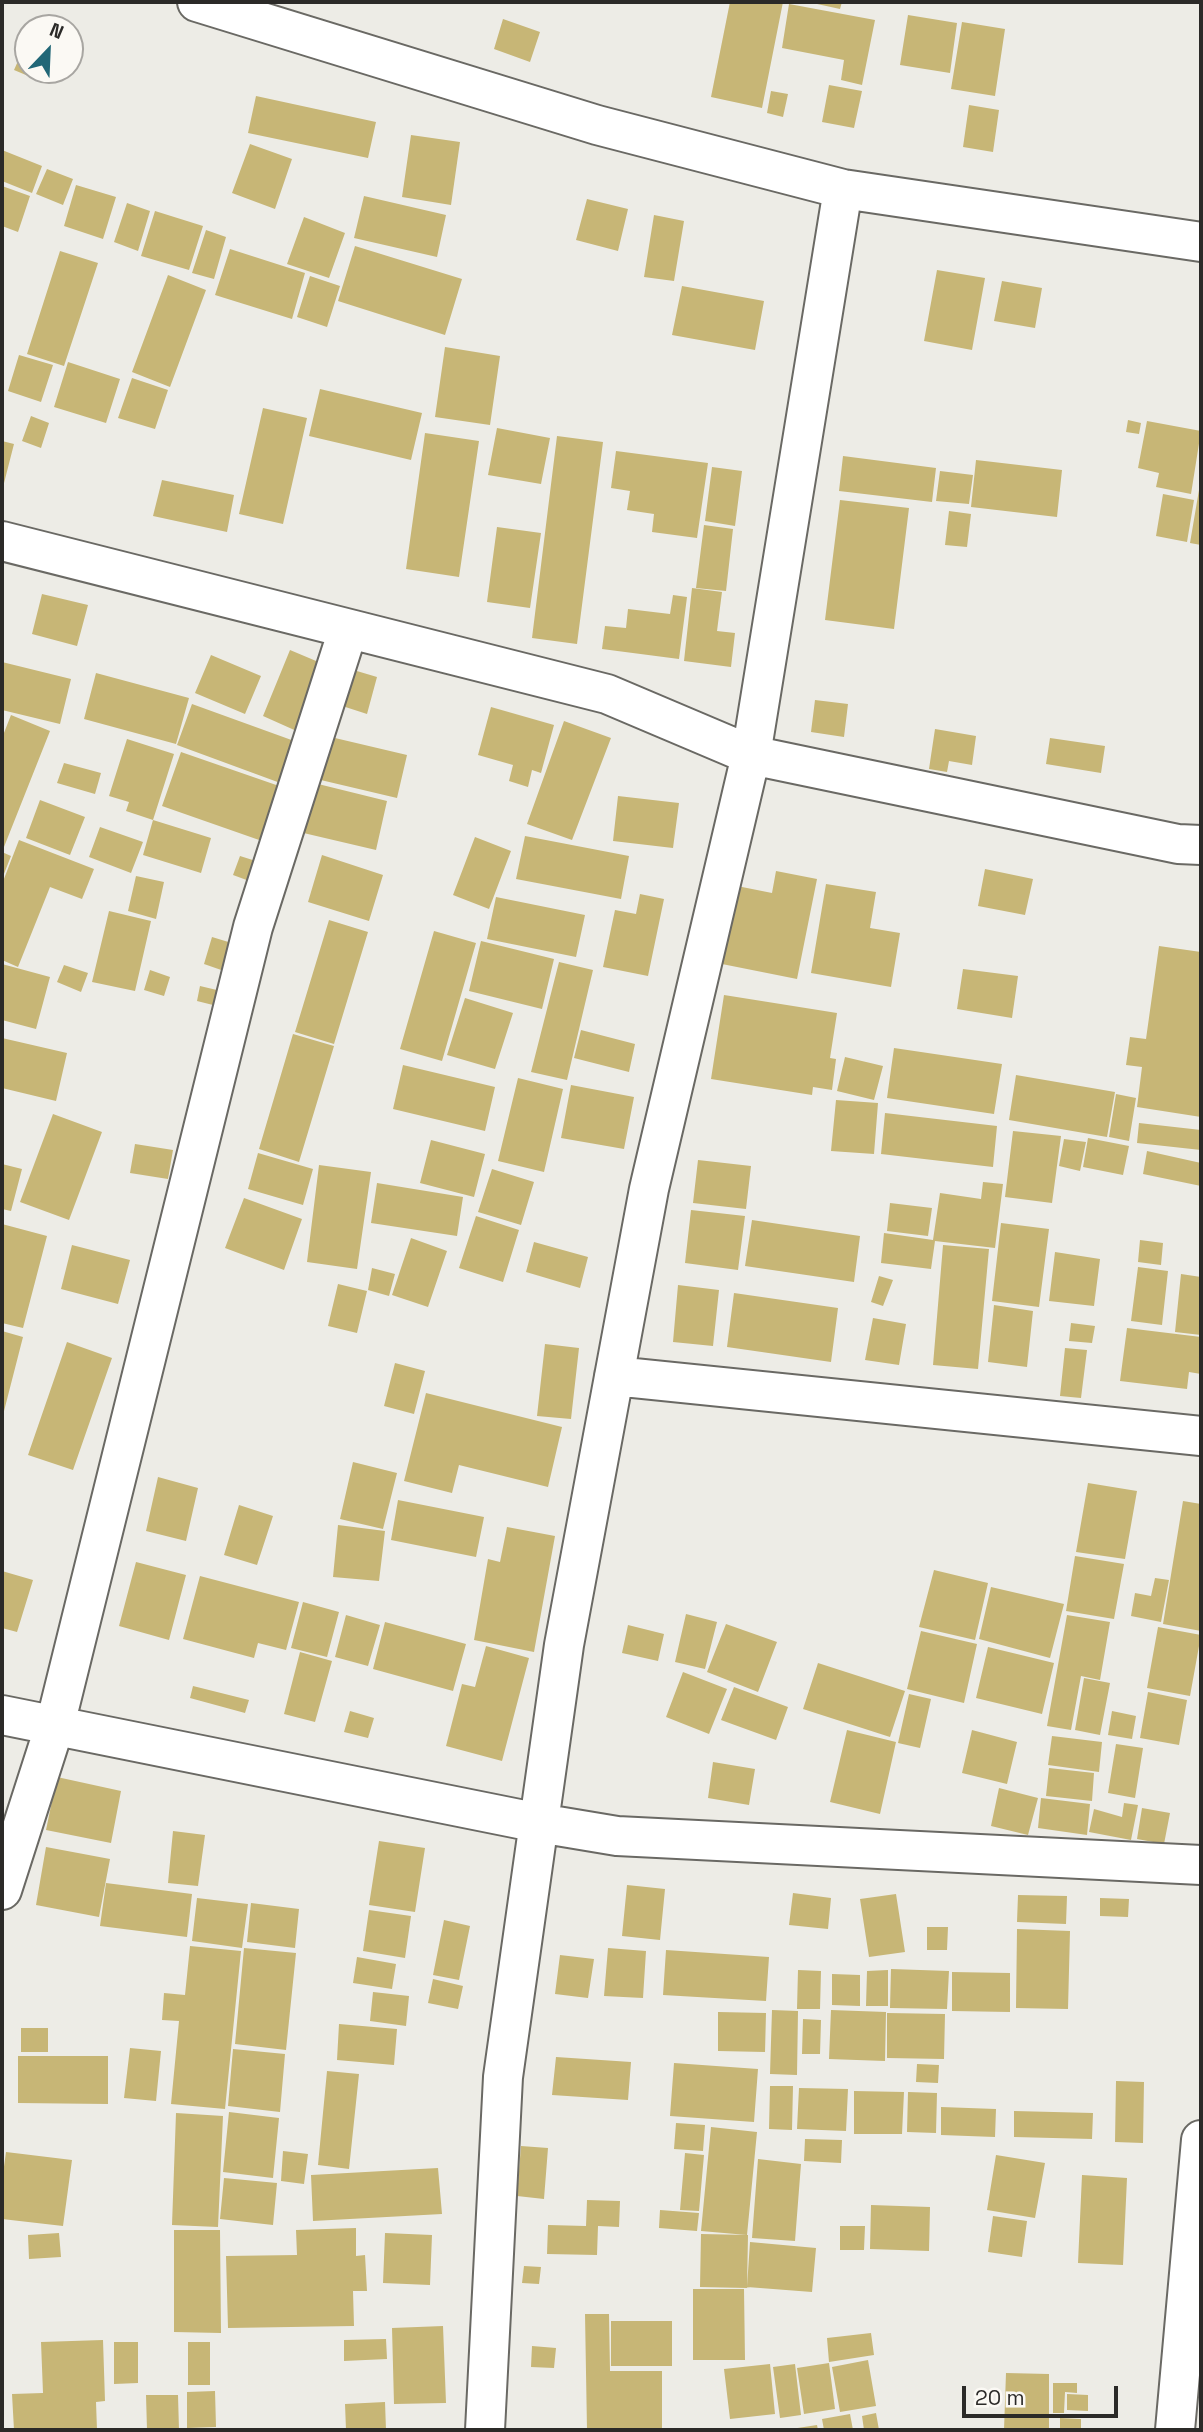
<!DOCTYPE html>
<html>
<head>
<meta charset="utf-8">
<style>
  body { margin:0 }
  #map { position:relative; width:1203px; height:2432px; overflow:hidden; background:#edece6; font-family:"Space Grotesk",sans-serif }
  canvas { display:block }
  .frame { position:absolute; inset:0; border:4px solid #2b2a28; pointer-events:none }
  .north { position:absolute; left:14px; top:14px; width:70px; height:70px; box-sizing:border-box; background:#fbf9f4; border:2px solid #a8a6a2; border-radius:50%; rotate:23deg; font-size:19px; font-weight:700; line-height:28px; text-align:center; color:#2b2a28 }
  .north::after { content:''; display:block; margin:auto; width:24px; height:32px; background:#216777; clip-path:polygon(50% 0,100% 100%,50% 72%,0 100%) }
  .scale { position:absolute; left:962px; top:2386px; width:156px; height:32px; box-sizing:border-box; border:4px solid #2b2a28; border-top:0; padding-left:9px; font-size:21px; line-height:24px; white-space:nowrap; color:#2b2a28; -webkit-text-stroke:5px #fbf9f4; paint-order:stroke }
</style>
</head>
<body>
<div id="map">
<canvas width="1203" height="2432"></canvas>
<div class="frame"></div>
<div class="north">N</div>
<div class="scale">20 m</div>
</div>
<script>
const ctx = document.querySelector('canvas').getContext('2d');
ctx.lineJoin = 'round';
function fillPath(path, color) {
  ctx.fillStyle = color;
  ctx.fill(path, 'evenodd');
}
function shape(rows) {
  const path = new Path2D();
  for (const r of rows) {
    path.moveTo(r[0], r[1]);
    for (let i = 2; i < r.length; i += 2) path.lineTo(r[i], r[i + 1]);
  }
  return path;
}
function trace(path, color, width, dash) {
  ctx.strokeStyle = color;
  ctx.lineWidth = width;
  ctx.lineCap = dash ? 'butt' : 'round';
  ctx.setLineDash(dash || []);
  ctx.stroke(path);
}
fillPath(shape([
  [730,2,783,2,762,108,711,97],
  [808,2,842,2,840,9],
  [789,4,875,20,862,85,841,80,844,60,782,48],
  [908,15,957,23,950,73,900,65],
  [503,19,540,32,530,62,494,49],
  [962,22,1005,29,995,96,951,89],
  [22,52,28,55,28,70,51,70,45,83,14,70],
  [829,85,862,91,854,128,822,122],
  [771,91,788,94,783,117,767,113],
  [256,96,376,122,368,158,248,133],
  [969,105,999,110,993,152,963,147],
  [411,135,460,142,451,205,402,197],
  [250,144,292,159,275,209,232,193],
  [2,150,42,166,32,193,2,181],
  [47,169,73,179,63,205,36,194],
  [76,185,116,197,103,239,64,226],
  [2,186,30,196,18,232,2,226],
  [364,196,446,215,437,257,354,238],
  [587,199,628,209,618,251,576,240],
  [127,203,150,211,138,251,114,242],
  [155,211,203,226,189,270,141,256],
  [654,215,684,221,674,281,644,277],
  [304,217,345,233,329,278,287,264],
  [206,230,226,237,214,279,192,273],
  [355,246,462,279,445,335,338,301],
  [230,249,305,273,292,319,215,295],
  [60,251,98,263,64,366,27,354],
  [937,270,985,278,972,350,924,341],
  [168,275,206,290,170,387,132,372],
  [310,276,340,286,327,327,297,317],
  [1002,281,1042,288,1035,328,994,321],
  [682,286,764,301,755,350,672,335],
  [445,347,500,356,490,425,435,417],
  [19,355,53,365,41,402,8,391],
  [68,362,120,379,106,423,54,407],
  [132,378,168,390,155,429,118,418],
  [320,389,422,413,411,460,309,436],
  [263,408,307,418,283,524,239,514],
  [31,416,49,423,41,448,22,441],
  [1128,420,1141,423,1139,434,1126,432],
  [1147,421,1201,431,1191,494,1156,487,1159,473,1138,468],
  [497,428,550,438,541,484,488,475],
  [425,433,479,441,459,577,406,569],
  [557,436,603,442,577,644,532,638],
  [2,441,14,444,3,487,2,487],
  [616,451,708,463,697,538,652,532,654,514,627,510,630,491,611,488],
  [843,456,936,468,932,502,839,491],
  [976,460,1062,470,1057,517,971,507],
  [712,467,742,471,735,526,705,521],
  [940,471,973,475,969,504,936,501],
  [162,480,234,495,227,532,153,516],
  [1200,484,1201,484,1201,545,1190,543],
  [1163,494,1194,500,1187,542,1156,536],
  [840,500,909,508,894,629,825,620],
  [949,511,971,514,967,547,945,545],
  [704,525,733,529,726,591,696,588],
  [497,527,541,533,530,608,487,602],
  [692,588,722,592,717,631,735,633,731,667,684,661],
  [42,594,88,605,77,646,32,634],
  [673,595,687,597,679,659,602,649,605,626,626,628,628,609,670,614],
  [290,650,328,666,301,733,263,716],
  [211,655,261,676,245,714,195,693],
  [2,662,71,679,60,724,2,710],
  [340,666,377,677,367,714,330,702],
  [96,673,189,698,176,744,84,719],
  [815,700,848,704,844,737,811,732],
  [192,704,297,742,283,784,177,745],
  [491,707,554,725,541,773,532,770,528,787,509,781,513,765,478,755],
  [11,715,50,731,2,852,2,738],
  [564,721,611,738,572,840,527,824],
  [935,729,976,736,972,765,949,761,947,772,929,769],
  [318,734,407,755,397,798,308,777],
  [1050,738,1105,746,1101,773,1046,764],
  [127,739,174,754,153,820,211,838,201,873,143,855,153,820,126,811,129,802,109,796],
  [181,752,282,787,262,841,162,806],
  [64,763,101,773,95,794,57,783],
  [306,781,387,801,376,850,295,831],
  [618,796,679,803,673,848,613,841],
  [40,800,85,817,70,855,26,838],
  [100,827,143,842,131,873,89,857],
  [525,836,629,856,621,899,516,879],
  [475,837,511,851,489,909,453,895],
  [19,840,94,869,82,899,50,887,18,967,2,960,2,884],
  [2,852,11,856,2,879],
  [322,855,383,875,369,921,308,902],
  [240,856,259,862,252,882,233,875],
  [985,869,1033,879,1025,915,978,906],
  [776,871,817,879,797,979,717,963,732,885,772,893],
  [136,876,164,882,156,919,128,911],
  [826,884,876,892,870,928,900,933,891,987,811,973],
  [640,894,664,899,648,976,603,967,615,910,636,914],
  [496,897,585,915,576,957,487,939],
  [109,911,151,921,135,991,92,982],
  [329,920,368,932,334,1044,295,1032],
  [434,931,476,943,442,1061,400,1049],
  [212,937,235,944,227,972,204,964],
  [481,941,554,959,542,1009,469,991],
  [1159,946,1201,952,1201,1117,1137,1107,1142,1067,1126,1065,1130,1037,1146,1039],
  [559,962,593,970,567,1080,531,1072],
  [2,964,50,977,36,1029,2,1020],
  [64,965,88,973,81,992,57,982],
  [963,969,1018,976,1012,1018,957,1009],
  [150,970,170,977,164,996,144,990],
  [200,986,221,991,217,1006,197,1001],
  [724,995,837,1013,830,1058,836,1059,832,1090,813,1087,812,1095,711,1079],
  [465,998,513,1013,495,1069,447,1055],
  [581,1030,635,1044,629,1072,574,1058],
  [293,1034,334,1046,299,1162,259,1149],
  [2,1038,67,1053,56,1101,2,1088],
  [894,1048,1002,1064,994,1114,887,1098],
  [845,1057,883,1066,874,1100,837,1091],
  [403,1065,495,1087,485,1131,393,1109],
  [1016,1075,1115,1092,1107,1137,1009,1120],
  [518,1078,563,1089,544,1172,498,1161],
  [571,1085,634,1097,624,1149,561,1138],
  [1116,1094,1136,1098,1129,1141,1109,1137],
  [836,1100,878,1103,874,1154,831,1151],
  [885,1113,997,1126,993,1167,881,1154],
  [53,1114,102,1132,69,1220,20,1202],
  [1139,1123,1201,1130,1201,1150,1137,1143],
  [1013,1131,1061,1136,1052,1203,1005,1197],
  [1088,1138,1129,1146,1123,1175,1083,1167],
  [1064,1139,1086,1142,1080,1171,1059,1166],
  [431,1140,485,1154,474,1197,420,1183],
  [135,1144,173,1150,168,1179,130,1173],
  [1147,1151,1201,1163,1201,1186,1143,1174],
  [258,1153,313,1169,303,1205,248,1189],
  [698,1160,751,1166,746,1209,693,1203],
  [2,1164,22,1169,11,1211,2,1209],
  [319,1165,371,1172,357,1269,307,1262],
  [492,1169,534,1182,521,1225,478,1212],
  [983,1182,1003,1184,995,1248,935,1241,931,1269,881,1263,884,1233,933,1240,940,1193,981,1199],
  [377,1183,463,1197,457,1236,371,1223],
  [244,1198,302,1219,284,1270,225,1248],
  [890,1203,932,1208,928,1236,887,1231],
  [691,1210,745,1216,738,1270,685,1263],
  [476,1216,519,1230,503,1282,459,1268],
  [752,1220,860,1236,854,1282,745,1266],
  [1001,1223,1049,1229,1039,1307,992,1301],
  [2,1224,47,1236,23,1328,2,1323],
  [411,1238,447,1251,428,1307,392,1295],
  [1140,1240,1163,1243,1161,1265,1138,1262],
  [534,1242,588,1257,580,1288,526,1272],
  [72,1245,130,1260,118,1304,61,1289],
  [943,1245,989,1249,978,1369,933,1365],
  [1055,1252,1100,1259,1094,1306,1049,1301],
  [1138,1267,1168,1271,1162,1325,1131,1321],
  [372,1268,395,1274,389,1296,368,1290],
  [1181,1274,1201,1277,1201,1335,1175,1332],
  [879,1276,893,1280,883,1306,871,1302],
  [338,1284,367,1291,357,1333,328,1326],
  [678,1285,719,1290,713,1346,673,1342],
  [734,1293,838,1308,831,1362,727,1347],
  [994,1305,1033,1311,1027,1367,988,1362],
  [873,1318,906,1324,899,1365,865,1360],
  [1071,1323,1095,1326,1092,1343,1069,1341],
  [1127,1328,1201,1337,1201,1374,1189,1372,1187,1389,1120,1381],
  [2,1331,23,1337,3,1415,2,1415],
  [67,1342,112,1358,73,1470,28,1455],
  [545,1344,579,1348,571,1419,537,1416],
  [1065,1348,1087,1350,1081,1398,1060,1396],
  [395,1363,425,1371,414,1414,384,1406],
  [426,1393,562,1427,548,1487,459,1465,452,1493,404,1481],
  [353,1462,397,1473,383,1529,340,1519],
  [158,1477,198,1488,186,1541,146,1531],
  [1088,1483,1137,1491,1125,1559,1076,1552],
  [398,1500,484,1517,476,1557,391,1540],
  [1183,1501,1201,1504,1201,1631,1163,1624],
  [239,1505,273,1516,257,1565,224,1555],
  [338,1525,385,1531,379,1581,333,1577],
  [507,1527,555,1536,534,1652,474,1640,488,1559,500,1562],
  [1075,1556,1124,1564,1114,1619,1066,1611],
  [136,1562,186,1575,169,1640,119,1626],
  [934,1570,988,1583,975,1640,919,1627],
  [2,1571,33,1580,17,1632,2,1628],
  [200,1576,299,1602,286,1650,258,1643,254,1658,183,1639],
  [1155,1578,1169,1580,1161,1622,1131,1616,1135,1593,1151,1596],
  [991,1587,1064,1604,1050,1658,979,1639],
  [303,1602,339,1612,327,1657,291,1648],
  [686,1614,717,1622,705,1669,675,1662],
  [346,1615,380,1625,368,1666,335,1657],
  [1067,1615,1110,1622,1100,1680,1081,1676,1071,1730,1047,1726],
  [385,1622,466,1644,453,1691,373,1669],
  [726,1624,777,1642,758,1692,707,1672],
  [628,1625,664,1634,658,1661,622,1653],
  [1158,1627,1201,1635,1190,1696,1147,1688],
  [921,1631,977,1644,964,1703,907,1689],
  [486,1646,529,1658,502,1761,446,1746,462,1684,475,1687],
  [988,1647,1054,1663,1042,1714,976,1698],
  [300,1652,332,1661,315,1722,284,1714],
  [818,1663,905,1691,890,1737,803,1709],
  [683,1672,727,1689,709,1734,666,1717],
  [1084,1678,1110,1683,1100,1735,1075,1730],
  [193,1686,249,1700,245,1713,190,1698],
  [734,1687,788,1707,776,1740,721,1720],
  [1148,1692,1187,1700,1179,1745,1140,1738],
  [909,1694,931,1699,920,1748,898,1743],
  [350,1711,374,1718,368,1738,344,1732],
  [1112,1711,1136,1716,1132,1739,1108,1735],
  [847,1730,896,1742,880,1814,830,1802],
  [972,1730,1017,1742,1007,1784,962,1773],
  [1052,1736,1102,1742,1099,1772,1048,1765],
  [1116,1744,1143,1748,1135,1798,1108,1793],
  [713,1762,755,1769,749,1805,708,1798],
  [1049,1768,1094,1773,1092,1801,1046,1796],
  [57,1777,121,1791,111,1843,46,1830],
  [999,1788,1038,1798,1028,1835,991,1826],
  [1041,1798,1090,1804,1087,1835,1038,1828],
  [1124,1803,1138,1805,1131,1840,1089,1832,1094,1809,1122,1817],
  [1142,1808,1170,1813,1164,1844,1137,1839],
  [173,1831,205,1835,198,1886,168,1883],
  [379,1841,425,1848,415,1912,369,1905],
  [46,1847,110,1859,99,1917,36,1905],
  [106,1883,192,1894,187,1937,100,1926],
  [627,1885,665,1889,660,1940,622,1936],
  [793,1893,831,1898,828,1929,789,1925],
  [896,1894,905,1952,869,1957,860,1899],
  [1018,1895,1067,1896,1066,1924,1017,1922],
  [197,1898,248,1904,242,1948,192,1941],
  [1100,1898,1129,1899,1128,1917,1100,1916],
  [251,1903,299,1909,295,1948,247,1942],
  [369,1910,411,1916,405,1958,363,1951],
  [444,1920,470,1926,459,1980,433,1975],
  [927,1927,948,1927,947,1950,927,1950],
  [1017,1929,1070,1931,1068,2009,1016,2008],
  [190,1946,241,1951,225,2109,171,2104,179,2021,162,2020,164,1993,185,1995],
  [244,1948,296,1953,286,2050,235,2044],
  [608,1948,646,1951,643,1998,604,1996],
  [666,1950,769,1957,766,2001,663,1995],
  [560,1955,594,1959,588,1998,555,1994],
  [357,1957,396,1964,392,1989,353,1983],
  [891,1969,949,1971,947,2009,890,2008],
  [798,1970,821,1971,820,2009,797,2009],
  [888,1970,888,2006,866,2006,867,1971],
  [952,1972,1010,1973,1010,2012,952,2011],
  [832,1974,860,1975,860,2006,832,2005],
  [433,1979,463,1986,458,2009,428,2003],
  [373,1992,409,1996,406,2026,370,2021],
  [772,2010,798,2011,797,2075,770,2074],
  [831,2010,886,2012,885,2061,829,2059],
  [718,2012,766,2013,765,2052,718,2051],
  [887,2013,945,2014,944,2059,887,2058],
  [803,2019,821,2020,820,2054,802,2054],
  [339,2024,397,2029,394,2065,337,2060],
  [21,2028,48,2028,48,2052,21,2052],
  [130,2048,161,2051,156,2101,124,2098],
  [233,2049,285,2054,280,2112,228,2106],
  [18,2056,108,2056,108,2104,18,2103],
  [556,2057,631,2062,628,2100,552,2095],
  [674,2063,758,2069,754,2122,670,2116],
  [917,2064,939,2065,938,2083,916,2082],
  [327,2071,359,2074,349,2169,318,2165],
  [1116,2081,1144,2082,1143,2143,1115,2142],
  [770,2086,793,2086,792,2130,769,2129],
  [799,2088,848,2089,846,2131,797,2129],
  [854,2091,904,2092,902,2134,854,2134],
  [908,2092,937,2093,936,2133,907,2132],
  [941,2107,996,2109,995,2137,941,2135],
  [1014,2111,1093,2113,1092,2139,1014,2137],
  [229,2112,279,2118,273,2178,223,2172],
  [176,2113,223,2116,218,2227,172,2225],
  [676,2123,705,2125,703,2151,674,2149],
  [711,2127,757,2132,747,2235,701,2231],
  [805,2139,842,2140,841,2163,804,2161],
  [521,2146,548,2148,544,2199,517,2196],
  [283,2151,308,2154,304,2184,281,2181],
  [6,2152,72,2160,63,2226,2,2219,2,2181],
  [685,2153,704,2155,699,2211,680,2210],
  [996,2155,1045,2163,1035,2218,987,2210],
  [758,2159,801,2164,795,2241,752,2238],
  [438,2168,442,2214,313,2221,311,2175],
  [1082,2175,1127,2178,1123,2265,1078,2263],
  [224,2178,277,2183,273,2225,220,2219],
  [587,2200,620,2201,619,2227,598,2226,597,2255,547,2254,548,2225,586,2226],
  [871,2205,930,2207,929,2251,870,2249],
  [660,2210,699,2213,697,2231,659,2228],
  [993,2216,1027,2221,1022,2257,988,2252],
  [840,2226,865,2226,864,2250,840,2250],
  [356,2228,356,2256,365,2255,367,2291,353,2291,354,2326,228,2328,226,2256,297,2255,296,2230],
  [174,2230,220,2230,221,2333,174,2332],
  [59,2233,61,2257,29,2259,28,2235],
  [385,2233,432,2235,430,2285,383,2283],
  [701,2234,748,2235,747,2288,700,2287],
  [750,2242,816,2248,812,2292,747,2287],
  [524,2266,541,2267,539,2284,522,2283],
  [693,2289,744,2289,745,2360,693,2360],
  [585,2314,609,2314,610,2371,662,2371,662,2429,587,2430],
  [611,2321,672,2321,672,2366,611,2366],
  [443,2326,446,2403,394,2404,392,2328],
  [871,2333,874,2355,829,2362,827,2338],
  [386,2339,387,2359,344,2361,344,2340],
  [103,2340,105,2401,96,2402,97,2430,14,2430,12,2394,43,2393,41,2342],
  [114,2342,138,2342,138,2383,114,2384],
  [188,2342,210,2342,210,2385,188,2385],
  [532,2346,556,2348,554,2368,531,2367],
  [868,2360,876,2406,840,2412,832,2367],
  [829,2363,835,2409,804,2414,797,2368],
  [770,2364,775,2414,730,2419,724,2369],
  [795,2364,801,2415,780,2418,773,2367],
  [1006,2373,1049,2374,1049,2430,1004,2430],
  [1053,2383,1077,2383,1077,2393,1065,2392,1064,2413,1053,2413],
  [215,2391,216,2427,187,2428,187,2392],
  [1067,2394,1088,2395,1088,2411,1067,2410],
  [146,2395,178,2395,179,2430,147,2430],
  [385,2402,386,2430,346,2430,345,2404],
  [876,2413,879,2430,864,2430,862,2416],
  [850,2414,853,2430,824,2430,822,2419],
  [1060,2418,1081,2419,1081,2430,1060,2430],
  [817,2425,818,2430,792,2430,791,2429]
]), '#c7b676');
const street = shape([
  [197,2,597,125,843,189,1201,242],
  [2,541,607,694,751,755,1178,844,1201,845],
  [614,1376,1201,1436],
  [2,1715,539,1823,617,1836,1201,1865],
  [2,1890,55,1725,253,927,348,630],
  [485,2430,503,2077,564,1645,649,1189,751,755,843,189],
  [1175,2430,1201,2140]
]);
trace(street, '#6a6964', 42);
trace(street, '#fff', 38);
</script>
</body>
</html>
